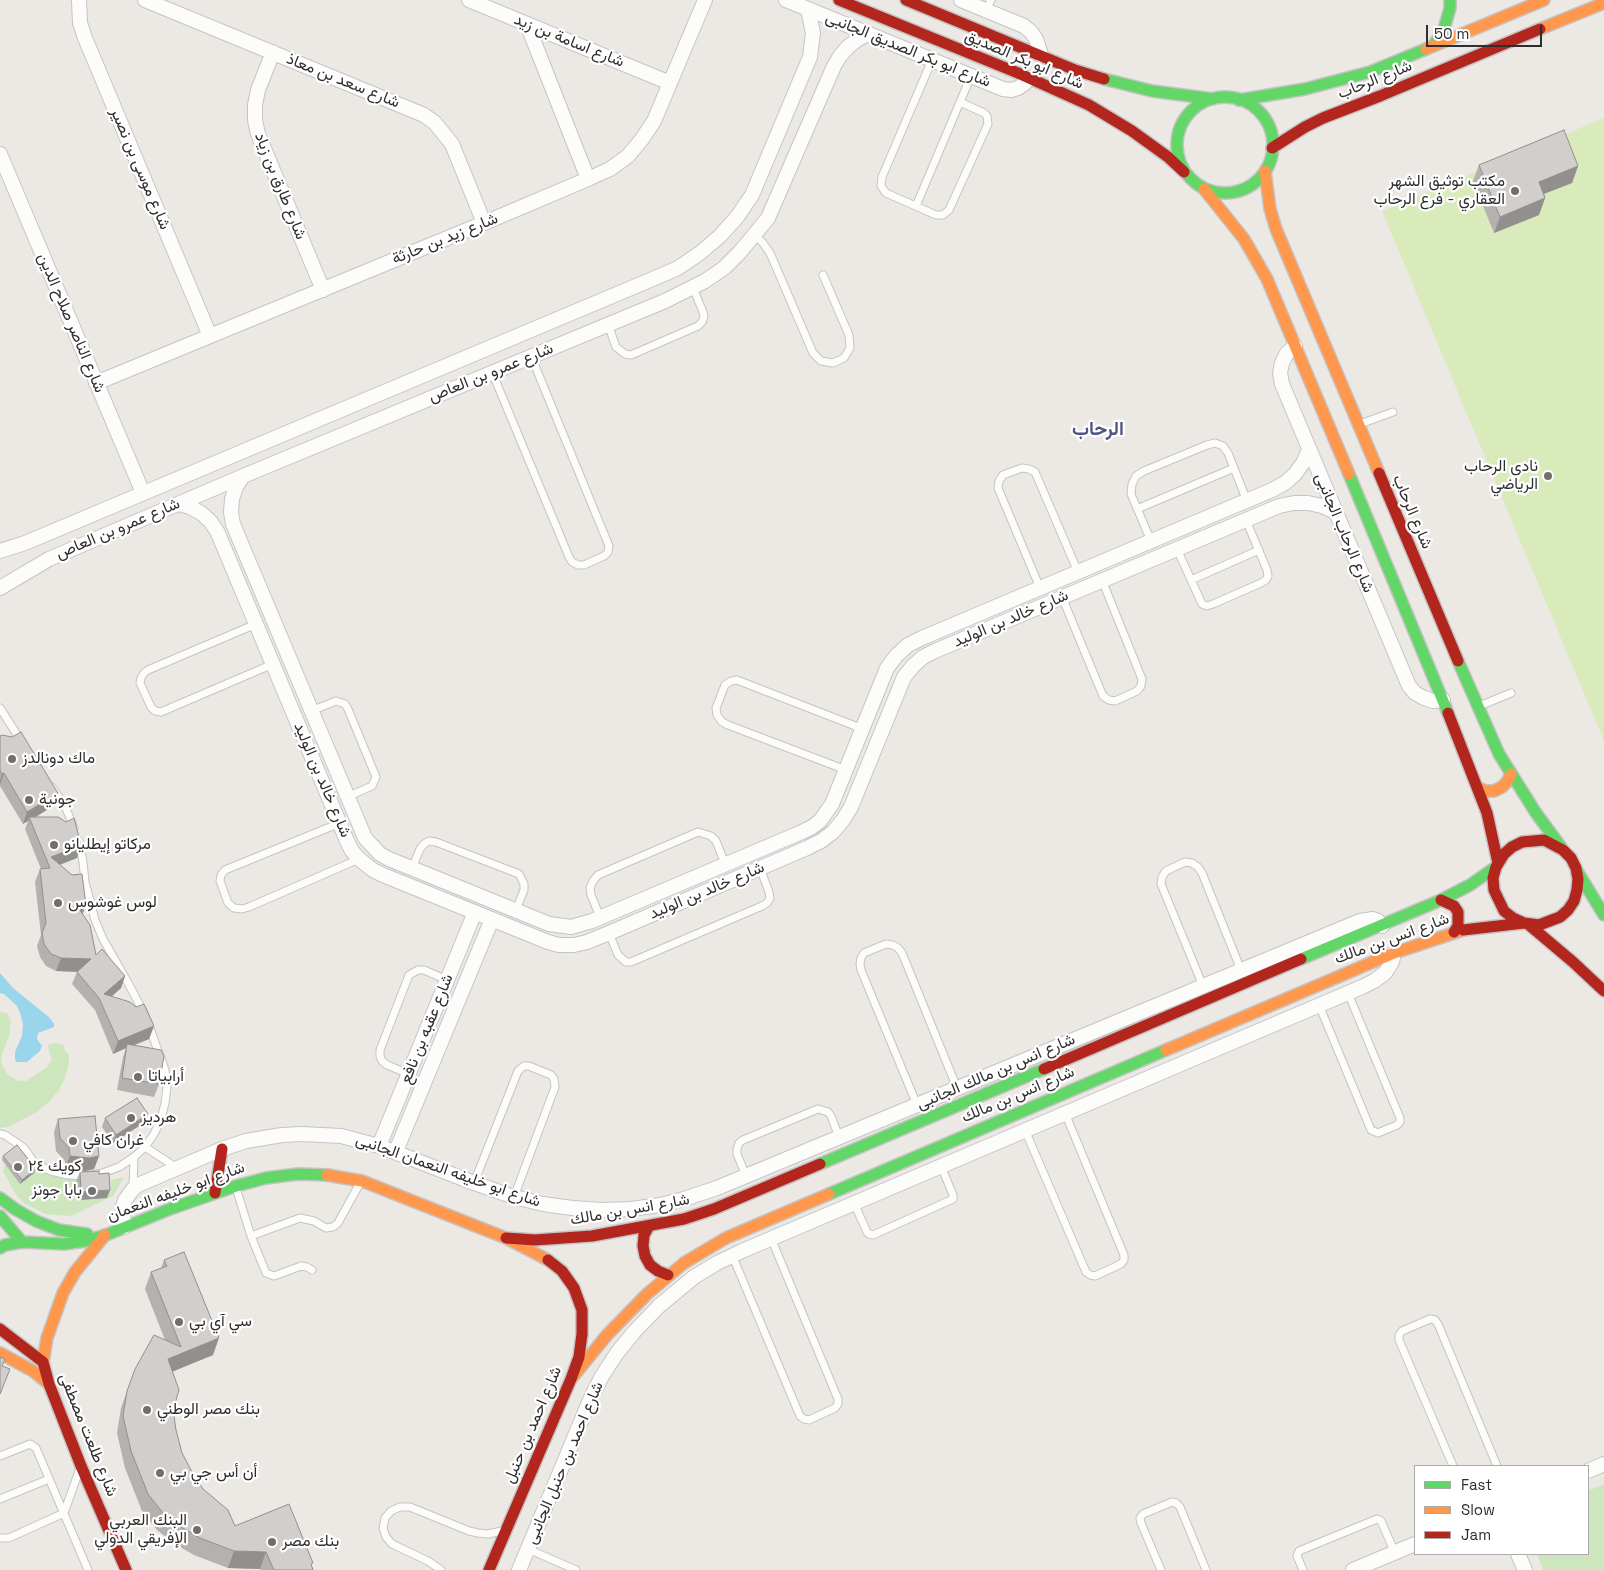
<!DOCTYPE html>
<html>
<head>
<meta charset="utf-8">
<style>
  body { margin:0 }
  #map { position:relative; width:1604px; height:1570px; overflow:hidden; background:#ece8e4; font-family:"Space Grotesk",sans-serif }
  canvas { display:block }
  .legend { position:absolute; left:1414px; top:1465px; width:175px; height:90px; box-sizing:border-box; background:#fff; border:1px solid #ababab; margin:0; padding:6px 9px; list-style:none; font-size:15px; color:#2e2e2e }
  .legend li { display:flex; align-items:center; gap:10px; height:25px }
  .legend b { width:25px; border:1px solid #ababab }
  .scale { position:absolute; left:1426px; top:25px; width:116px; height:22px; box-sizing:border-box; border:2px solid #2e2e2e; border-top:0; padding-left:6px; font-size:15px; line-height:18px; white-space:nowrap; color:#2e2e2e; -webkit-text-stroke:4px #fff; paint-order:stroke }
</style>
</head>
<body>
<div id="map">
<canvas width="1604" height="1570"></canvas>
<ul class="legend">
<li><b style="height:6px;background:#63d668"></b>Fast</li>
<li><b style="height:6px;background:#ff974d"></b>Slow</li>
<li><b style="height:6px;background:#b3261e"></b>Jam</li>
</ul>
<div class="scale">50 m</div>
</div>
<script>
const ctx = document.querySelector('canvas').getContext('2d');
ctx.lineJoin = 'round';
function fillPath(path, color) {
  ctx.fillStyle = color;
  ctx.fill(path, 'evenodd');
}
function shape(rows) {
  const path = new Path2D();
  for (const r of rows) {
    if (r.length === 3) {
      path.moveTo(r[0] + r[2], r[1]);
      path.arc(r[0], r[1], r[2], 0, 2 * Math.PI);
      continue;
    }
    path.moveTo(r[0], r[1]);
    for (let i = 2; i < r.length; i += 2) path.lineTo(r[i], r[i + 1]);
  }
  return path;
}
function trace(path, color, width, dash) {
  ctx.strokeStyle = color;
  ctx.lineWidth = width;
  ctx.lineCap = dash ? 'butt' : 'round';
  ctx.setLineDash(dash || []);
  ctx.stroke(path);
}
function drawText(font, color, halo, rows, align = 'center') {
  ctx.font = font + ' "Space Grotesk",Vazirmatn,sans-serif';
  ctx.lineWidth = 4.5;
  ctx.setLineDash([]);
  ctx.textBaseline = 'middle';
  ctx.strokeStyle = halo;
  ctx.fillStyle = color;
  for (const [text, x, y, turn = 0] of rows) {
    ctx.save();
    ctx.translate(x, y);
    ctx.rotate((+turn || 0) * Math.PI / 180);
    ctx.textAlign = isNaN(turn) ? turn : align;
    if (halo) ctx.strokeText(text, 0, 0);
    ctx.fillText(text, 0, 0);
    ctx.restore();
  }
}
fillPath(shape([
  [0,1012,7,1013,11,1022,9,1036,2,1055,1,1063,7,1074,18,1081,26,1081,47,1067,52,1060,48,1047,49,1044,55,1043,63,1045,65,1051,69,1055,69,1063,65,1078,59,1090,48,1103,35,1113,8,1127,0,1128],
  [43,1160,59,1172,78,1174,81,1190,111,1187,111,1180,124,1177,113,1196,71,1216,45,1214,25,1204,16,1195,3,1171,6,1162,23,1174],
  [1604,1484,1604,1570,1543,1570,1537,1554,1588,1554,1588,1491]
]), '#cee6be');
fillPath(shape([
  [1604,118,1604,741,1382,211]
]), '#d9eabb');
fillPath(shape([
  [0,973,13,988,50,1018,54,1024,54,1027,38,1033,37,1039,42,1046,40,1051,27,1062,16,1062,15,1059,15,1052,22,1036,23,1024,20,1013,17,1006,4,994,0,993]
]), '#99d6ec');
const lane = shape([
  [986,10,991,0],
  [932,60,882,177,881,186,886,193,936,215,943,215,949,210,988,124,987,116,984,113,960,102],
  [916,206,971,76],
  [755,235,763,243,770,253,813,353,821,361,833,363,844,358,850,348,849,335,823,275],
  [608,324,616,347,625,354,631,355,698,326,702,322,704,317,703,312,693,288],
  [492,372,569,557,572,562,578,565,584,565,604,556,608,552,609,546,531,356],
  [1360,424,1393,412],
  [1137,509,1234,468],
  [1151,541,1131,494,1132,484,1136,476,1144,471,1207,445,1215,443,1223,446,1228,453,1247,501],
  [1177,549,1202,604,1207,606,1213,604,1261,583,1266,580,1268,576,1267,570,1246,520],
  [1191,580,1259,550],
  [1040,588,998,488,999,481,1003,475,1022,468,1029,469,1035,472,1078,572],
  [1062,597,1103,696,1109,700,1115,701,1137,691,1141,686,1142,679,1102,580],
  [256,624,148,670,144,673,141,678,140,683,151,707,155,711,161,712,273,664],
  [1477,707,1511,693],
  [0,708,21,741],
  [311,711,336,701,345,704,348,709,376,777,372,786,347,797],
  [846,770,728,725,722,722,717,715,716,708,725,685,731,681,737,680,863,729],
  [52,787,65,806,74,828],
  [340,823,225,870,221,875,220,881,228,903,234,908,242,909,249,907,359,859],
  [79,841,83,862,85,882,95,920,103,939,127,981,144,1013],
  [412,868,420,849,424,844,429,841,436,842,519,874,524,884,524,890,516,910],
  [600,917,591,895,590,888,593,881,598,875,698,832,711,836,716,841,725,864],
  [609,933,618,955,626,962,631,962,762,906,767,903,770,898,769,892,760,868],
  [1203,986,1161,884,1162,877,1166,871,1185,862,1192,863,1198,867,1202,873,1241,970],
  [1319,1005,1371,1130,1378,1133,1397,1125,1400,1122,1400,1118,1348,993],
  [409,1074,387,1065,382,1061,380,1056,380,1050,409,975,418,970,424,970,447,980],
  [917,1105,861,970,860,964,861,958,864,953,886,944,893,945,898,948,902,953,957,1088],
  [1025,1130,1086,1272,1090,1275,1095,1276,1121,1264,1124,1260,1124,1255,1065,1113],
  [0,1134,5,1135,24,1148,35,1164,51,1171,68,1175,85,1176,103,1173,119,1167,134,1157,145,1147,154,1134,161,1119,165,1103,167,1087,165,1070,148,1023],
  [145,1147,177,1168],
  [746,1176,737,1154,737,1149,739,1143,743,1140,818,1109,828,1112,831,1116,839,1137],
  [474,1183,518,1071,524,1066,529,1066,551,1075,554,1079,555,1087,514,1197],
  [236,1188,251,1236,266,1273,274,1276,301,1266,307,1267,312,1270],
  [133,1189,134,1157],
  [854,1203,867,1232,869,1234,873,1235,953,1199,953,1195,941,1166],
  [251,1236,300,1218,314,1221,326,1228,333,1227,338,1223,361,1181],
  [732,1255,800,1416,804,1419,809,1420,835,1408,838,1404,838,1399,771,1238],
  [0,1456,30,1444,36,1448,88,1570],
  [1453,1466,1399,1340,1399,1335,1402,1331,1430,1319,1435,1320,1438,1324,1497,1466],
  [0,1499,49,1479],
  [0,1538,9,1538,64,1513,79,1471],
  [528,1549,576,1570],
  [441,1570,428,1561,392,1544,386,1537,383,1528,385,1518,391,1511,400,1507,410,1507,469,1531,478,1533,488,1534,502,1531],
  [1161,1570,1141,1523,1140,1518,1143,1514,1172,1502,1176,1503,1180,1507,1206,1570],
  [1303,1570,1297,1556,1299,1551,1377,1519,1381,1521,1395,1553]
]);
const street = shape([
  [79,0,80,23,85,38,210,336],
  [145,0,424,115,435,123,452,144,484,223],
  [469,0,670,83],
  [786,0,1003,89,1011,90,1018,88,1024,84,1028,78],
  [961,0,1024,26,1031,32,1036,39,1041,55],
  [527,24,588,179],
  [273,52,258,90,255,105,255,120,258,134,323,290],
  [0,154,143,493],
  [1295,346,1287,353,1282,363,1280,373,1282,384,1409,686,1415,693,1424,698,1433,701,1443,700],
  [96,383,484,223,588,179,610,169,628,156,642,139,654,121,705,0],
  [243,476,236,487,232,499,231,512,233,524,365,838,380,854,389,859,549,924,571,927,592,921,802,832,812,827,820,821,832,804,887,668,896,656,908,645,922,638,1272,490,1285,483,1295,474,1303,463,1309,450],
  [178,504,190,507,201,513,210,521,217,531,347,841,352,851,359,859,373,870,383,875,548,942,559,945,574,945,587,942,609,933,807,848,821,841,833,832,843,820,851,807,904,677,913,666,923,657,935,651,1279,506,1294,503,1308,503,1322,506,1335,512],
  [0,551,25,543,655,278,678,268,700,253,720,236,737,217,752,195,810,57,813,33,808,9],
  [0,588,49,559,248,474,665,301,705,281,724,268,740,252,768,218,834,66,840,56,848,47,858,39,868,34],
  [379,1146,475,912],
  [396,1151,492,919],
  [124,1227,123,1206,125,1200,133,1189,138,1185,222,1149,246,1141,282,1135,302,1134,341,1136,379,1146,474,1183,514,1197,543,1204,572,1208,603,1210,631,1209,660,1205,684,1199,717,1188,1360,921,1373,919,1378,921,1382,926],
  [1588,1471,1604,1464],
  [1518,1554,1525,1570],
  [519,1570,590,1400,602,1376,617,1353,634,1332,659,1306,694,1277,717,1263,742,1251,1362,987,1374,981,1385,973,1392,962,1394,953],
  [1353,1570,1415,1544]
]);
const fast = shape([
  [1433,46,1444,29,1450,8,1450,0],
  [1104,79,1152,91,1213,99],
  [1225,145,48],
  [1239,100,1305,89,1370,72,1426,49],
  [1349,474,1448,713],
  [1458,661,1499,754,1536,813,1561,847],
  [1577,871,1604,915],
  [1301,959,1441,900,1470,885,1496,867],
  [820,1164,1044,1069],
  [829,1194,1166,1050],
  [0,1198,15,1209,36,1221,59,1230,87,1234],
  [0,1216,22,1242],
  [0,1248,5,1245,22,1242,64,1244,85,1241,106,1235,170,1209,236,1186,266,1178,298,1174,327,1175]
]);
const slow = shape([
  [1540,29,1604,3],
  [1426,49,1544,0],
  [1265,171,1270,209,1276,229,1379,473],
  [1204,189,1244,239,1267,279,1349,474],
  [1478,788,1486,791,1494,791,1502,787,1507,782,1511,774],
  [1166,1050,1394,953,1463,930],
  [327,1175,362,1181,506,1238,548,1260],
  [0,1353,33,1371,49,1384],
  [43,1362,47,1338,63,1293,75,1272,105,1235],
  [571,1379,607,1335,647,1294,684,1263,726,1238,829,1194]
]);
const jam = shape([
  [839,0,1018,73,1089,105,1132,131,1168,157,1184,172],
  [906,0,1075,70,1104,79],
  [1272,148,1305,127,1323,118,1380,96,1540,29],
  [1379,473,1458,661],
  [1448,713,1487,813,1498,863],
  [1441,900,1454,906,1458,912,1458,926,1454,932],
  [1528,924,1573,962,1604,991],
  [1463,930,1524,923,1539,925,1560,917,1568,910,1574,901,1577,890,1578,879,1576,868,1571,858,1563,850,1544,840,1522,842,1512,847,1504,854,1496,867,1493,878,1494,890,1504,911,1513,918,1524,923],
  [1044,1069,1301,959],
  [215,1193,222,1149],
  [649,1226,644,1235,643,1246,645,1256,650,1265,658,1271,668,1275],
  [506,1238,535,1240,592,1236,684,1219,714,1209,820,1164],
  [0,1329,43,1362,49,1384,81,1466,126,1570],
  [489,1570,571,1379,579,1357,582,1334,582,1310,574,1288,562,1271,548,1260]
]);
trace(lane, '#c5c4c5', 9);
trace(street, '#c5c4c5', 16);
trace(fast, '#c5c4c5', 14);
trace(slow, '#c5c4c5', 14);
trace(jam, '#c5c4c5', 14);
trace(lane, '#fcfcfb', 7);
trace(street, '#fcfcfb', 14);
trace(fast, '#63d668', 11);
trace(slow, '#ff974d', 11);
trace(jam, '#b3261e', 11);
fillPath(shape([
  [1479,165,1578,166,1572,183,1544,194,1545,198,1539,215,1494,233,1473,181],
  [0,736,53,806,35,817,81,845,77,858,60,865,82,914,96,955,125,976,121,988,112,996,154,1026,149,1039,133,1045,159,1084,154,1097,117,1090,123,1057,126,1048,113,1054,95,1010,72,984,77,972,56,971,46,966,40,957,37,946,41,935,35,882,40,869,41,869,25,829,28,821,23,824,0,786],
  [105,1118,145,1122,113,1143,102,1127],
  [58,1119,99,1156,94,1169,85,1171,65,1169,65,1161,56,1151,54,1132],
  [3,1156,34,1173,20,1184,2,1160],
  [80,1172,99,1174,107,1198,78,1200,76,1181],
  [164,1260,213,1355,172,1371,176,1400,174,1416,176,1430,182,1453,191,1470,203,1489,235,1526,312,1567,313,1570,261,1570,260,1569,228,1568,194,1555,175,1544,157,1530,142,1511,125,1468,117,1433,121,1408,135,1369,165,1340,145,1289,151,1272,161,1268]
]), '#b4b1af');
fillPath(shape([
  [1578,166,1572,183,1533,198,1539,182],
  [1545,198,1539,215,1494,233,1500,217],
  [4,773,0,785,0,781,2,774],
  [58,793,53,806,31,820,29,817,28,821,23,824,27,812],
  [81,845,77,858,50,868,51,857],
  [86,905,81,918,77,906],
  [61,958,91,959,86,972,56,971],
  [125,976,121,988,102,1005,104,994],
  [154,1026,149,1039,127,1048,127,1044,126,1048,113,1054,118,1041],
  [148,1114,145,1122,113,1143,116,1135],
  [70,1156,99,1156,94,1169,85,1171,65,1169],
  [36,1169,34,1173,20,1184,22,1180],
  [110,1190,107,1198,78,1200,81,1192],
  [219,1338,213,1355,162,1376,168,1359],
  [234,1551,266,1552,260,1569,228,1568]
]), '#92908e');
const building = shape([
  [1564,130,1578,166,1539,182,1545,198,1500,217,1479,165,1564,130],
  [21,732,58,793,27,812,4,773,2,774,0,770,0,736,2,735,12,737,21,732],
  [29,817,58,817,66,822,74,818,81,845,51,857,72,875,82,874,86,905,77,906,90,925,96,955,102,949,125,976,104,994,130,1002,136,1007,144,1004,154,1026,118,1041,99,998,77,972,91,959,61,958,51,954,44,944,42,933,46,923,40,869,50,868,29,817],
  [127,1044,161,1050,164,1056,159,1084,122,1078,127,1044],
  [137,1098,148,1114,116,1135,105,1118,137,1098],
  [95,1116,99,1156,89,1158,70,1156,69,1148,60,1138,58,1119,95,1116],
  [17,1145,36,1169,22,1180,3,1156,17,1145],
  [99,1171,99,1174,109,1173,110,1190,81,1192,80,1172,99,1171],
  [184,1252,219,1338,168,1359,179,1390,176,1400,174,1416,176,1430,182,1453,191,1470,203,1489,228,1510,235,1526,289,1504,313,1563,311,1564,313,1570,274,1570,266,1552,234,1551,200,1538,181,1527,163,1513,148,1494,131,1451,123,1416,127,1391,135,1369,154,1335,181,1347,151,1272,167,1266,164,1260,184,1252],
  [0,1357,5,1359,2,1366,10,1369,0,1394,0,1357]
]);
fillPath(building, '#d1cecb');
trace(building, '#92908e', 1);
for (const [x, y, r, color] of [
  [1515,191,5,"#706f6e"],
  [1548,476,5,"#706f6e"],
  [12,759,5,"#706f6e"],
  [29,800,5,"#706f6e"],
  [54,845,5,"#706f6e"],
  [58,903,5,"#706f6e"],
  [138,1077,5,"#706f6e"],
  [131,1118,5,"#706f6e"],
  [73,1141,5,"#706f6e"],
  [18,1167,5,"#706f6e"],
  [92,1191,5,"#706f6e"],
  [179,1322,5,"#706f6e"],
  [147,1410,5,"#706f6e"],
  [160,1473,5,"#706f6e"],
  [197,1530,5,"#706f6e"],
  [272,1542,5,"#706f6e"]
]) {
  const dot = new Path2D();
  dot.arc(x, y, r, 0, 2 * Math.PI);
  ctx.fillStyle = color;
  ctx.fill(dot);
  trace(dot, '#fff', 2);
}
drawText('16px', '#2e2e2e', '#fff', [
  ["شارع اسامة بن زيد",569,41,22],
  ["شارع ابو بكر الصديق الجانبى",908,50,22],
  ["شارع ابو بكر الصديق",1024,60,23],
  ["شارع الرحاب",1375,80,-22],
  ["شارع سعد بن معاذ",343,81,22],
  ["شارع موسى بن نصير",140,169,67],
  ["شارع طارق بن زياد",280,186,68],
  ["شارع زيد بن حارثة",445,239,-22],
  ["شارع الناصر صلاح الدين",71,323,67],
  ["شارع عمرو بن العاص",491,373,-22],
  ["شارع الرحاب",1412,512,67],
  ["شارع عمرو بن العاص",118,529,-23],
  ["شارع الرحاب الجانبى",1344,533,67],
  ["شارع خالد بن الوليد",1011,619,-23],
  ["شارع خالد بن الوليد",322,780,67],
  ["شارع خالد بن الوليد",707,891,-23],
  ["شارع انس بن مالك",1392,939,-20],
  ["شارع عقبه بن نافع",427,1029,-68],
  ["شارع انس بن مالك الجانبى",996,1072,-23],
  ["شارع انس بن مالك",1018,1095,-23],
  ["شارع ابو خليفه النعمان الجانبى",448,1171,19],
  ["شارع ابو خليفه النعمان",176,1192,-20],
  ["شارع انس بن مالك",630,1210,-10],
  ["شارع احمد بن حنبل",533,1425,-67],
  ["شارع طلعت مصطفى",88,1435,68],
  ["شارع احمد بن حنبل الجانبى",565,1463,-67]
]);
drawText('16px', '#2e2e2e', '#fff', [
  ["مكتب توثيق الشهر",1505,182,"right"],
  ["العقاري - فرع الرحاب",1505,200,"right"],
  ["نادي الرحاب",1538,467,"right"],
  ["الرياضي",1538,485,"right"],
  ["ماك دونالدز",22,759],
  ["جونية",39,800],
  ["مركاتو إيطليانو",64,845],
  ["لوس غوشوس",68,903],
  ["أرابياتا",148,1077],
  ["هرديز",141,1118],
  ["غران كافي",83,1141],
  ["كويك ٢٤",28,1167],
  ["بابا جونز",82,1191,"right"],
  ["سي آي بي",189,1322],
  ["بنك مصر الوطني",157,1410],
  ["أن أس جي بي",170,1473],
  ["البنك العربي",187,1521,"right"],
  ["الإفريقي الدولي",187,1539,"right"],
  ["بنك مصر",282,1542]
], 'left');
drawText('bold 19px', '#4d5680', '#fff', [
  ["الرحاب",1098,430]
]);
</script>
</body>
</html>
